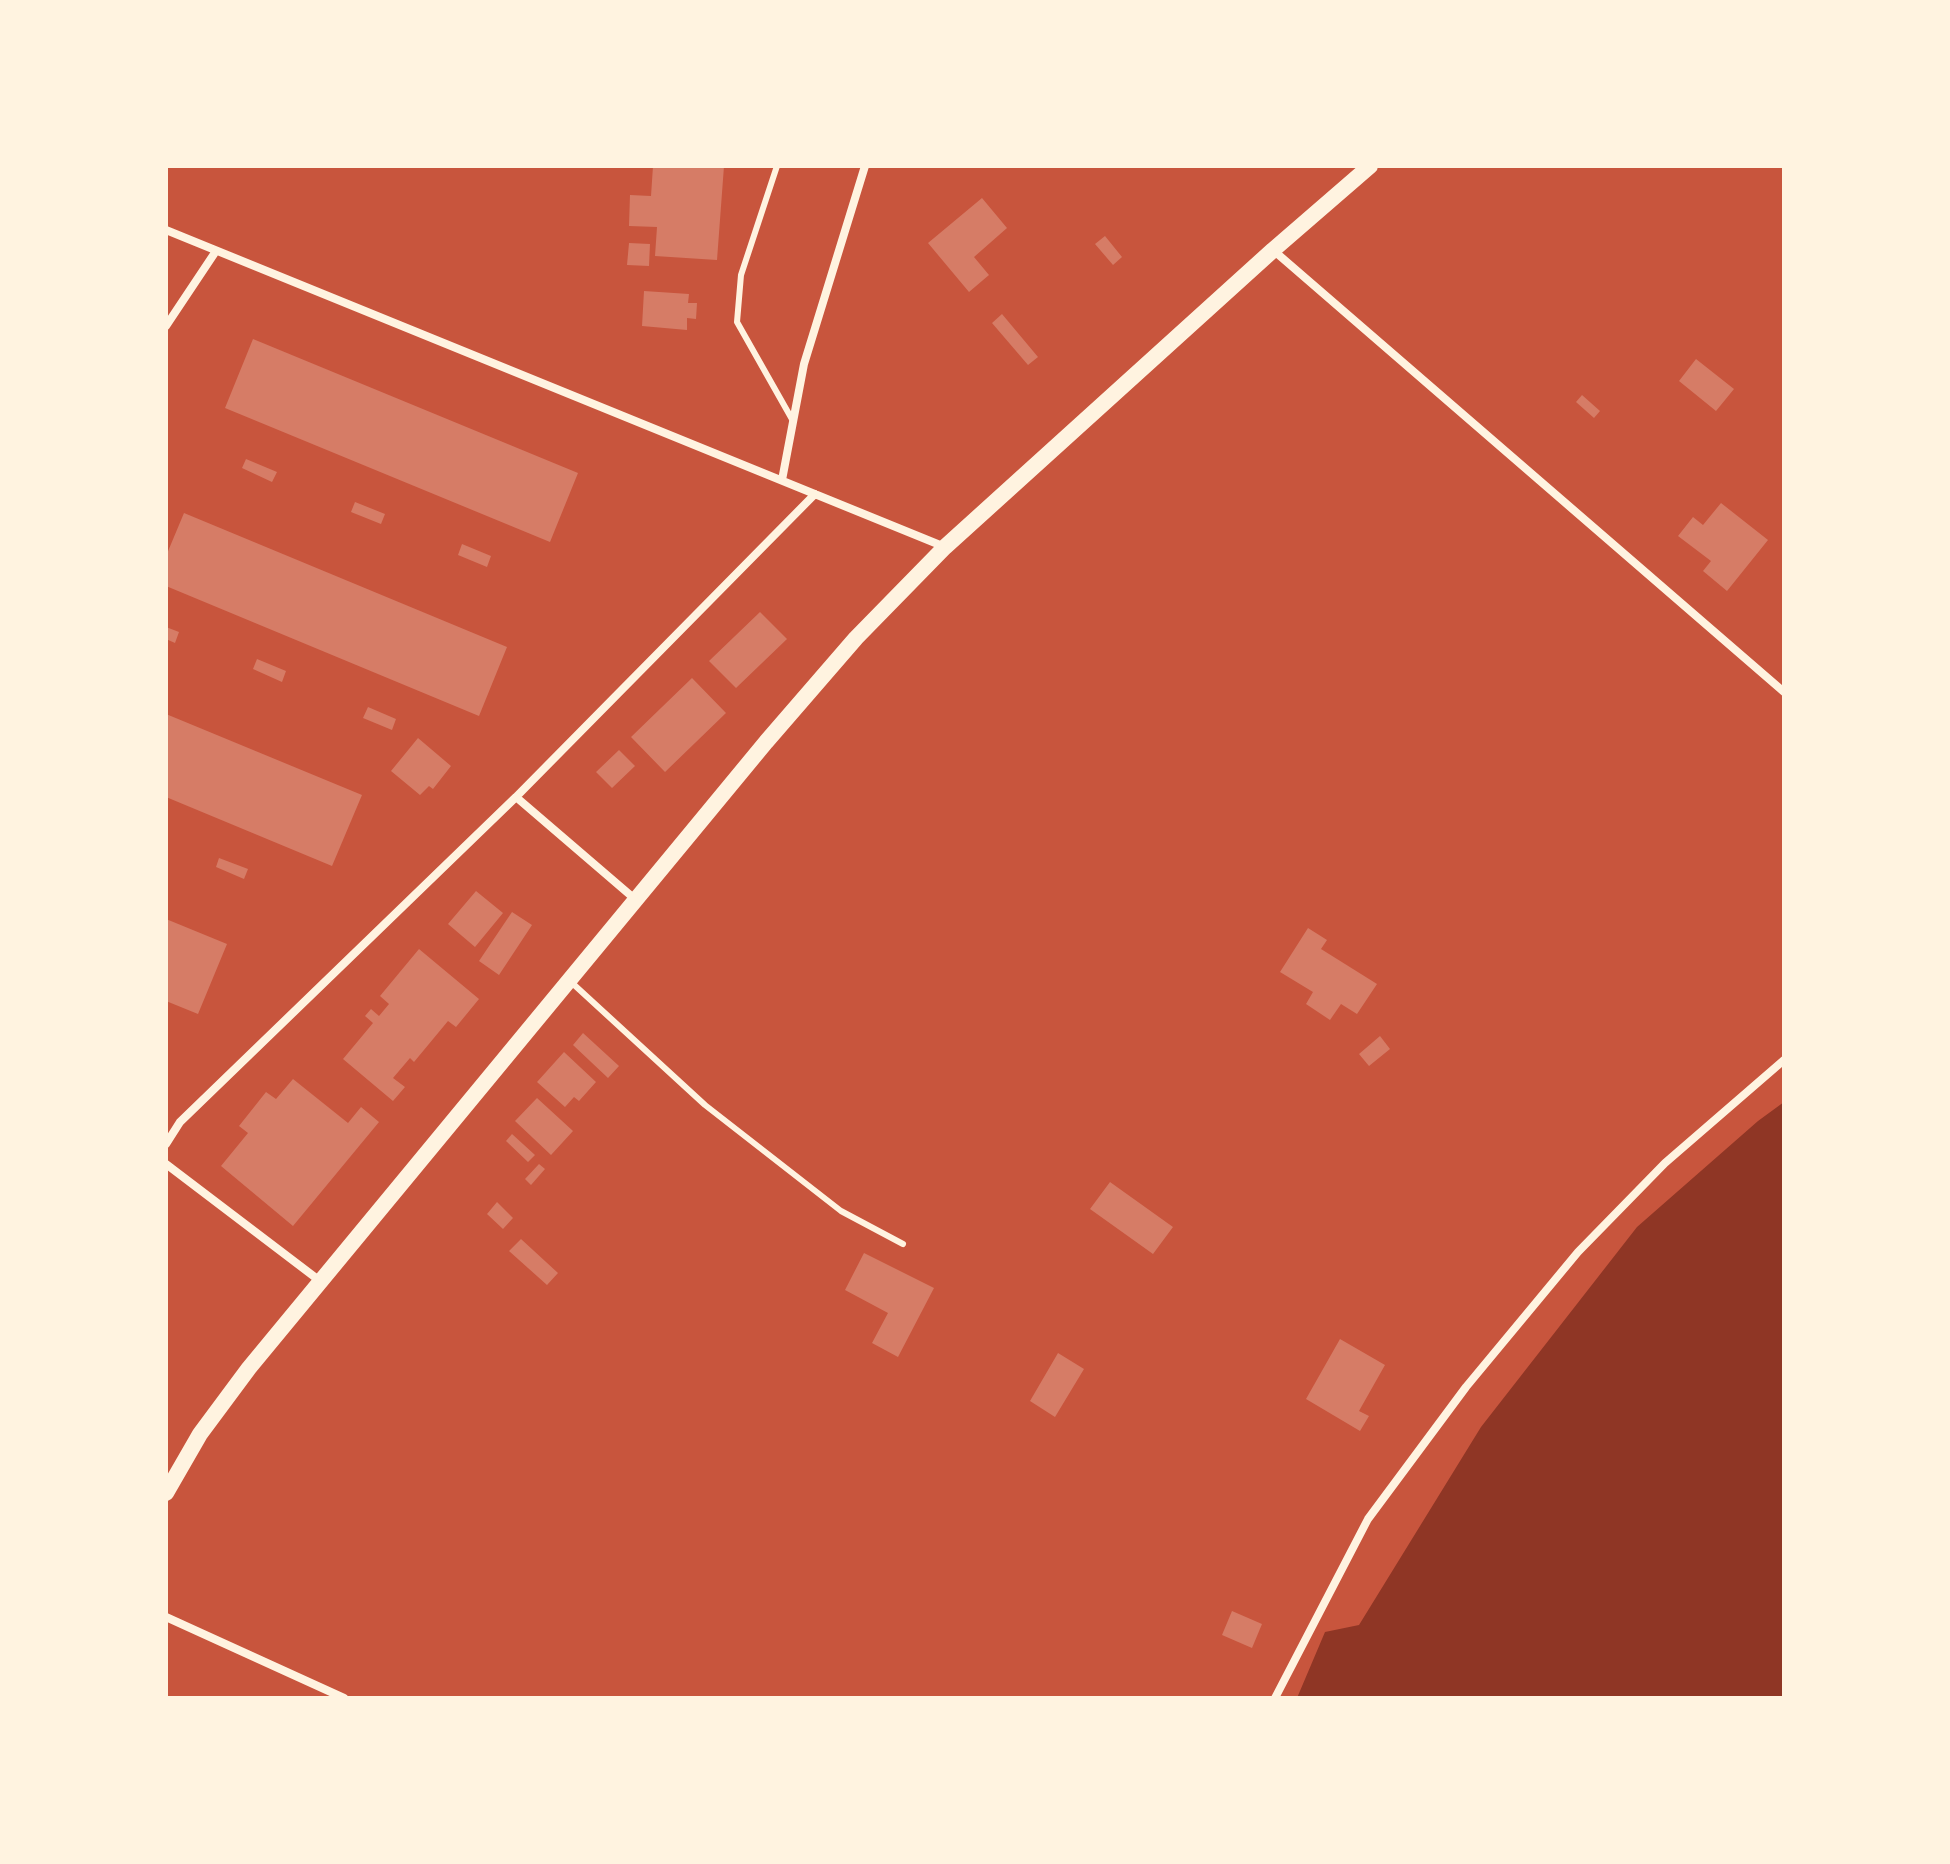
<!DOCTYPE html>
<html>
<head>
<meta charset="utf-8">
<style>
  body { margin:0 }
  #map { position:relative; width:1950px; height:1864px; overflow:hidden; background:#c8553d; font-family:"Golos Text",sans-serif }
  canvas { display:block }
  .frame { position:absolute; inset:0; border:168px solid #fff3e0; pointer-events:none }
</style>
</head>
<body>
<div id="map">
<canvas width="1950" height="1864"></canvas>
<div class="frame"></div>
</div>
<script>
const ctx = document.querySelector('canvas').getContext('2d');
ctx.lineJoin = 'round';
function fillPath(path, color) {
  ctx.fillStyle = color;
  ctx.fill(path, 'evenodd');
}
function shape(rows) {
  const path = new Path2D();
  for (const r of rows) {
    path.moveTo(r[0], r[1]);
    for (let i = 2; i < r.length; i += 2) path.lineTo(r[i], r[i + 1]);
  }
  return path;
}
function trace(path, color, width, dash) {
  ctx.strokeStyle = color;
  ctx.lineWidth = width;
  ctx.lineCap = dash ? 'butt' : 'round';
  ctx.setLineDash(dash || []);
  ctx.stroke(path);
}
fillPath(shape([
  [1784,1102,1784,1698,1297,1698,1325,1632,1359,1625,1481,1427,1637,1227,1758,1121]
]), '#8f3625');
fillPath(shape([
  [653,166,724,166,717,260,655,256,657,227,629,226,630,195,651,196],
  [982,198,1007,228,974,257,989,275,969,292,928,243],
  [1105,236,1122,257,1113,265,1095,244],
  [629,243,650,244,649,266,627,265],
  [644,291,689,294,688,303,697,303,696,319,687,318,687,330,642,326],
  [1002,314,1038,357,1028,365,992,323],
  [253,339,578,473,550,542,225,408],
  [1696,359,1734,389,1716,411,1679,381],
  [1582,395,1600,411,1594,418,1576,402],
  [246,459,277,472,272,482,242,468],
  [355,502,385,514,381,524,351,512],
  [1721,503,1768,540,1727,591,1703,571,1711,561,1678,536,1693,517,1703,525],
  [184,513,507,647,479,716,166,586,166,556],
  [462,544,491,556,487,567,458,555],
  [760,612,787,639,736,688,709,661],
  [166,627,179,632,175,643,166,639],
  [257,659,286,671,282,682,253,669],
  [692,678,726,713,665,772,631,737],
  [368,707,396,719,392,730,363,718],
  [166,714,362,795,332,866,166,797],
  [418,738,451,766,433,789,429,786,420,795,391,771],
  [619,750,635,766,612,788,596,772],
  [219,858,248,869,244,879,216,867],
  [476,891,503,913,475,947,448,924],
  [512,912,532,925,499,975,479,961],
  [166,919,227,944,198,1014,166,1001],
  [1308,928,1327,940,1321,949,1377,984,1357,1014,1341,1004,1330,1020,1306,1004,1313,992,1280,972],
  [419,949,479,999,456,1027,448,1021,414,1062,410,1058,393,1078,405,1087,393,1101,343,1059,373,1023,365,1016,371,1009,379,1016,389,1004,380,996],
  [583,1033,619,1066,608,1078,573,1045],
  [1380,1036,1390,1049,1369,1066,1359,1054],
  [564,1052,596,1082,579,1101,574,1097,565,1107,537,1082],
  [293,1079,348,1123,361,1107,379,1122,293,1226,221,1166,248,1133,239,1126,266,1092,276,1099],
  [537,1098,573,1131,551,1155,515,1121],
  [512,1134,535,1155,528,1162,506,1141],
  [539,1164,545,1169,531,1185,525,1179],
  [1110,1182,1173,1227,1153,1254,1090,1209],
  [497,1202,513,1218,503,1229,487,1214],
  [521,1239,558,1273,547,1285,509,1251],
  [864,1253,934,1288,898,1357,872,1343,888,1313,845,1290],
  [1340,1339,1385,1365,1359,1411,1369,1416,1360,1431,1306,1399],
  [1058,1353,1084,1369,1055,1417,1030,1401],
  [1232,1611,1262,1624,1252,1648,1222,1635]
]), '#d67c66');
trace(shape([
  [777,166,741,275,737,322,793,421],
  [571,982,705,1105,841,1211,903,1244]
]), '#fff3e0', 6);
trace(shape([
  [166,230,945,547],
  [1273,250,1784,692],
  [166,326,216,251],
  [782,480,804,364,865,166],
  [516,797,636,900],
  [166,1144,180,1122,516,797,815,494],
  [166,1164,320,1281],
  [166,1617,344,1698],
  [1275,1698,1368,1519,1466,1387,1578,1252,1665,1163,1784,1060]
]), '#fff3e0', 8);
trace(shape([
  [166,1493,200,1434,249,1368,766,742,856,638,945,547,1273,250,1370,166]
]), '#fff3e0', 16);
</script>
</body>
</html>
